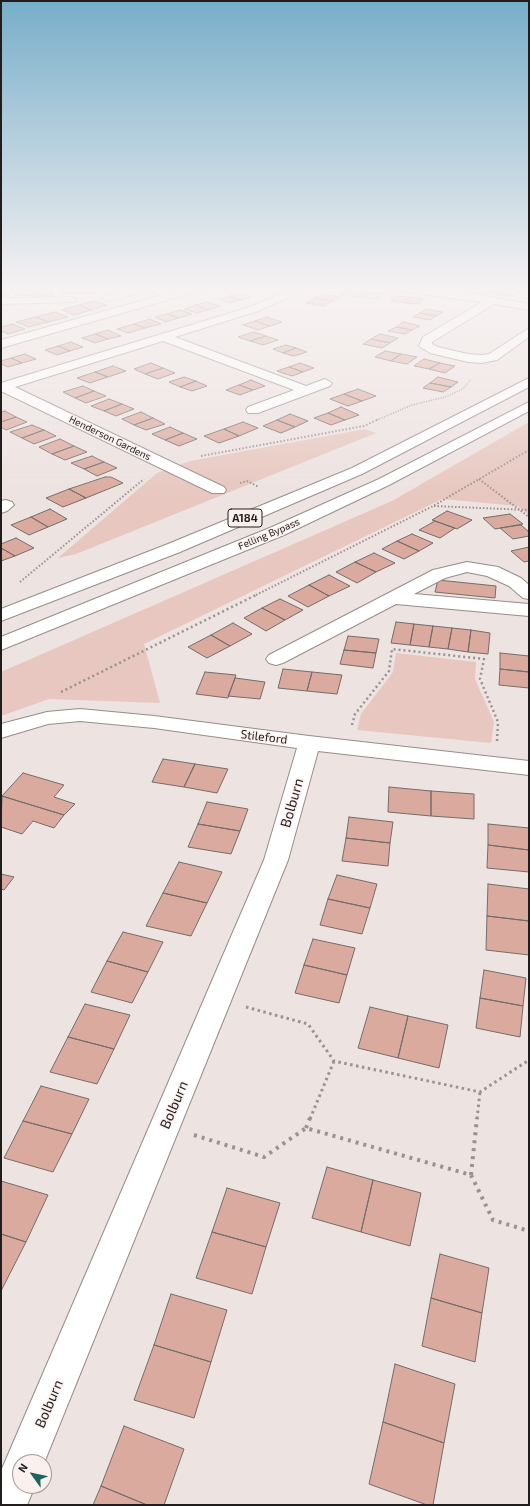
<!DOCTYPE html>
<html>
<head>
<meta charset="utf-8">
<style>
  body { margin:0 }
  #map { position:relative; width:530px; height:1506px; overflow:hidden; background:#ede3e1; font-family:"Exo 2",sans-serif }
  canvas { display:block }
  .frame { position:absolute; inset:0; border:2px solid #211d1c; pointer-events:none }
  .north { position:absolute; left:12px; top:1454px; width:40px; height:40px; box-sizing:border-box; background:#faf0ee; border:1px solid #a39c9a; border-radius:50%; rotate:303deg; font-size:11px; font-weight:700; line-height:16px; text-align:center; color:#211d1c }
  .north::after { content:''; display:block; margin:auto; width:14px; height:18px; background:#1b655b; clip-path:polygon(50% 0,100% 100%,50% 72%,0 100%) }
</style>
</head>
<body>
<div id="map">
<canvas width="530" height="1506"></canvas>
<div class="frame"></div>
<div class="north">N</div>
</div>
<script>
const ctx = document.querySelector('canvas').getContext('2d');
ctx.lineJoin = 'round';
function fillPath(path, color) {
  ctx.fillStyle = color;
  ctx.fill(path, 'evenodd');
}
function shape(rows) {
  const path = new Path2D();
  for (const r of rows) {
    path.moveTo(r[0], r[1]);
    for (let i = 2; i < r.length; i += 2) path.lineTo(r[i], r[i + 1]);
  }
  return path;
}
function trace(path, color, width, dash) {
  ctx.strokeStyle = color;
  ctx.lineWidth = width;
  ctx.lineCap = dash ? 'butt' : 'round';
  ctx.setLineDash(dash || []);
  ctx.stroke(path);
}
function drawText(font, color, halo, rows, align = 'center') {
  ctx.font = font + ' "Exo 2",sans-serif';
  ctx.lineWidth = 3;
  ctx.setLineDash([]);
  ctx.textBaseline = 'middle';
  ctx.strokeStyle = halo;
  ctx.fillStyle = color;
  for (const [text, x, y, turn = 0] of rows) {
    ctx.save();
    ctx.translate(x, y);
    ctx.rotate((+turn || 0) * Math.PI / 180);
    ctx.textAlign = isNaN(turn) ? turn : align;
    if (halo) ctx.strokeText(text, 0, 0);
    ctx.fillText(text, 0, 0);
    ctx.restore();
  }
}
fillPath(shape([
  [529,422,529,515,518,506,442,499,144,644,160,703,49,699,1,716,1,672,392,501],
  [365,429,376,433,76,554,58,558,157,473,190,461],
  [396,653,476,662,475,679,494,722,491,743,357,730,361,714,393,672]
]), '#e7c7bf');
const building = shape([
  [464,286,482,286,477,289,464,286],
  [491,286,494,286,506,288,498,294,484,291,491,286],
  [63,287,81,287,78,293,60,293,63,287],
  [81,287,99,287,96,293,78,293,81,287],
  [506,288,521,291,512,296,498,294,506,288],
  [1,289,12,289,8,295,1,295,1,289],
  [19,289,37,289,34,296,15,295,19,289],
  [37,289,55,289,52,296,34,296,37,289],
  [345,290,364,292,359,297,340,295,345,290],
  [364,292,384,294,379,299,359,297,364,292],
  [241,293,251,297,241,300,230,296,241,293],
  [322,294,340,297,332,301,314,298,322,294],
  [230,296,241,300,230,303,219,299,230,296],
  [395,296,409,297,405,303,391,301,395,296],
  [409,297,423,299,419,304,405,303,409,297],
  [314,298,332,301,324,306,306,303,314,298],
  [95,301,107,305,91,310,79,305,95,301],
  [207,302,220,306,208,310,196,305,207,302],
  [79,305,91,310,74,315,62,310,79,305],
  [196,305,208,310,197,313,184,309,196,305],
  [426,309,443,312,436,316,420,313,426,309],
  [180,310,192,314,179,318,167,314,180,310],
  [55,312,68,317,48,322,36,317,55,312],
  [420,313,436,316,430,320,413,317,420,313],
  [167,314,179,318,166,322,155,317,167,314],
  [36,317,48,322,29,327,16,322,36,317],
  [267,317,282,322,270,326,255,321,267,317],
  [150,319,161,324,145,328,134,324,150,319],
  [255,321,270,326,258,330,243,325,255,321],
  [403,322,420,326,412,330,396,327,403,322],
  [12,324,25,329,8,334,1,331,1,327,12,324],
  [134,324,145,328,128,333,117,329,134,324],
  [396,327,412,330,405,334,388,331,396,327],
  [108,330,121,336,108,339,95,334,108,330],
  [254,332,266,336,250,341,238,337,254,332],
  [95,334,108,339,95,343,82,338,95,334],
  [380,334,398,338,390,343,371,339,380,334],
  [266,336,278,340,263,345,250,341,266,336],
  [371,339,390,343,382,348,363,344,371,339],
  [71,342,83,347,70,351,58,346,71,342],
  [286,345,296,348,283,353,273,349,286,345],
  [58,346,70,351,57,355,45,350,58,346],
  [296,348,307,352,294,356,283,353,296,348],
  [385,351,401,354,391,361,375,357,385,351],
  [25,354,36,359,22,363,11,358,25,354],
  [401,354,417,357,407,364,391,361,401,354],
  [11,358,22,363,8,367,1,364,1,361,11,358],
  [424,359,440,363,429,369,414,366,424,359],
  [151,363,163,368,145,374,134,369,151,363],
  [300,363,314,368,303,372,289,367,300,363],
  [440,363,455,366,445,373,429,369,440,363],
  [113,366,126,371,108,377,95,372,113,366],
  [289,367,303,372,292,376,277,371,289,367],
  [163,368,175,373,158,379,145,374,163,368],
  [95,372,108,377,90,383,77,378,95,372],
  [184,377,196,381,180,387,169,382,184,377],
  [438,377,458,382,451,387,430,383,438,377],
  [251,380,265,386,253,390,239,385,251,380],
  [196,381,207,386,192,391,180,387,196,381],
  [430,383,451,387,443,392,423,388,430,383],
  [239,385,253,390,240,395,226,390,239,385],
  [83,386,94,391,75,398,63,392,83,386],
  [358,389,376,396,362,401,344,394,358,389],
  [94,391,106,396,86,403,75,398,94,391],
  [344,394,362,401,348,406,330,399,344,394],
  [109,399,122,404,104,411,91,406,109,399],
  [122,404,134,409,116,416,104,411,122,404],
  [341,407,359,415,345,420,328,413,341,407],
  [5,411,16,417,1,422,1,412,5,411],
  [141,412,153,418,134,425,122,419,141,412],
  [328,413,345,420,331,425,314,418,328,413],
  [290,414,308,421,295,427,277,420,290,414],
  [16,417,27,422,6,430,1,427,1,422,16,417],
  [153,418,165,424,146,430,134,425,153,418],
  [277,420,295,427,281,433,263,426,277,420],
  [243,422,258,428,239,436,224,429,243,422],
  [32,425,44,430,22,438,10,432,32,425],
  [170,427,183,433,165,440,152,434,170,427],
  [224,429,239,436,219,443,204,436,224,429],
  [44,430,56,436,34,444,22,438,44,430],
  [183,433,197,439,179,446,165,440,183,433],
  [60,439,74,446,52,454,39,447,60,439],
  [74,446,87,452,65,460,52,454,74,446],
  [92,456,104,462,84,469,71,463,92,456],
  [104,462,117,468,97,476,84,469,104,462],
  [105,477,111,477,123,483,86,498,69,489,105,477],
  [69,489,86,498,63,507,46,498,69,489],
  [50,509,67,519,48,527,31,517,50,509],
  [447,511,472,520,457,529,432,520,447,511],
  [510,514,523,524,495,529,483,518,510,514],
  [31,517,48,527,29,535,11,525,31,517],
  [435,521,455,528,440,538,419,530,435,521],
  [521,525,529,532,529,536,513,539,500,528,521,525],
  [412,534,433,543,419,551,397,541,412,534],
  [16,538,34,548,15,556,1,548,1,544,16,538],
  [397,541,419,551,404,559,382,549,397,541],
  [529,547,529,561,524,562,511,551,529,547],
  [1,548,15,556,1,561,1,548],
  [374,553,395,563,376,572,355,562,374,553],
  [355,562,376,572,357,583,336,572,355,562],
  [329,575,350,586,329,596,309,585,329,575],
  [438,580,496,586,495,598,435,592,438,580],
  [309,585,329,596,308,607,288,596,309,585],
  [280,599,303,610,285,620,262,608,280,599],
  [262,608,285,620,266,631,244,618,262,608],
  [396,622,414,624,410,645,391,643,396,622],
  [233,623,252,634,230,646,211,635,233,623],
  [414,624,433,626,429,647,410,645,414,624],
  [433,626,452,628,448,649,429,647,433,626],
  [452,628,471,630,468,652,448,649,452,628],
  [471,630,490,633,488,654,468,652,471,630],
  [211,635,230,646,207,658,188,647,211,635],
  [348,636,379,639,376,653,344,650,348,636],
  [344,650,376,653,373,668,340,664,344,650],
  [500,653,529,656,529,672,500,669,500,653],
  [283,669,312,672,307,691,278,688,283,669],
  [500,669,529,672,529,688,499,685,500,669],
  [205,672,236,675,228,698,196,694,205,672],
  [312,672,342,675,337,694,307,691,312,672],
  [235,678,265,682,260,699,228,696,235,678],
  [163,759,195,764,184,787,152,782,163,759],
  [195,764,228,769,217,793,184,787,195,764],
  [23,773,64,785,54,797,75,804,64,815,2,796,23,773],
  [389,787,431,791,431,816,388,812,389,787],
  [431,791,474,794,474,819,431,816,431,791],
  [2,796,44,809,64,815,54,828,33,821,22,834,1,827,2,796],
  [207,802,248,809,240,831,198,824,207,802],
  [349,817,393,822,390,843,346,838,349,817],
  [198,824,240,831,231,854,188,847,198,824],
  [488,824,529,828,529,850,488,845,488,824],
  [346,838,390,843,388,866,342,861,346,838],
  [488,845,529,850,529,872,487,868,488,845],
  [179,862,222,872,207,903,163,893,179,862],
  [1,874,14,877,4,890,1,889,1,874],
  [337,875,377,884,370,908,328,899,337,875],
  [488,884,529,889,529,921,487,916,488,884],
  [163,893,207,903,191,936,146,926,163,893],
  [328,899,370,908,362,934,320,925,328,899],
  [487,916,529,921,529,955,486,950,487,916],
  [123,932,163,942,148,972,107,961,123,932],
  [313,939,355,948,347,975,304,965,313,939],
  [107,961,148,972,132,1003,91,992,107,961],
  [304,965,347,975,339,1003,295,993,304,965],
  [484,970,526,978,523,1006,480,998,484,970],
  [480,998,523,1006,520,1037,476,1028,480,998],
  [85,1004,130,1015,114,1049,68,1037,85,1004],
  [370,1007,408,1016,398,1058,358,1048,370,1007],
  [408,1016,448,1025,439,1068,398,1058,408,1016],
  [68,1037,114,1049,97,1084,50,1072,68,1037],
  [41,1086,89,1099,72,1134,23,1121,41,1086],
  [23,1121,72,1134,53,1172,4,1158,23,1121],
  [327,1167,373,1180,361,1232,312,1218,327,1167],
  [373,1180,421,1193,410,1246,361,1232,373,1180],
  [1,1181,48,1195,26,1242,1,1234,1,1181],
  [227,1188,280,1203,266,1247,212,1232,227,1188],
  [212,1232,266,1247,252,1294,196,1278,212,1232],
  [1,1234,26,1242,1,1291,1,1234],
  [440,1254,489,1268,482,1313,431,1298,440,1254],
  [171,1294,227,1310,211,1362,154,1345,171,1294],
  [431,1298,482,1313,475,1362,422,1346,431,1298],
  [154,1345,211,1362,194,1418,134,1400,154,1345],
  [395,1364,455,1384,444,1443,383,1422,395,1364],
  [383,1422,444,1443,433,1505,427,1505,369,1484,383,1422],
  [124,1426,184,1449,164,1505,147,1505,101,1486,124,1426],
  [101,1486,147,1505,93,1505,101,1486]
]);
fillPath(building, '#dbaa9e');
trace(building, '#746c69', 1);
const minor = shape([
  [141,286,152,286,169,290,170,292,193,286,215,286,214,288,192,293,1,348,1,340,162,295,146,291,108,301,103,298,104,296,141,286],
  [292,286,305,286,290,297,258,311,175,337,306,386,325,379,332,383,330,386,258,413,248,413,246,410,248,407,294,390,163,341,15,387,224,487,226,490,224,493,212,493,1,391,1,383,250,307,282,293,292,286],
  [379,286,415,286,459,291,529,304,529,310,494,304,432,342,432,344,438,347,468,354,482,355,489,354,529,328,529,337,497,360,482,363,468,362,430,353,419,346,423,337,482,302,384,289,379,286],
  [71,297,75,298,76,300,75,302,1,304,1,298,71,297],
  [6,500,12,502,14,505,7,511,1,513,1,501,6,500],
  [467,562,498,567,521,578,529,585,529,599,523,598,509,586,487,576,467,572,445,578,414,594,529,604,529,616,396,604,283,663,276,665,269,663,266,659,269,655,433,570,467,562],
  [80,709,154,716,309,736,529,761,529,775,318,751,288,860,44,1463,44,1462,20,1462,20,1486,35,1486,27,1505,1,1505,1,1471,264,860,297,748,154,728,80,721,48,724,1,738,1,724,47,712,80,709]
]);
const highway = shape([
  [529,378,529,387,362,474,180,552,1,621,1,609,168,544,352,468,529,378],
  [529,402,529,411,389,485,284,535,1,650,1,637,272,527,379,479,529,402]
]);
trace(minor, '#968d8a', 2);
trace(highway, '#968d8a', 2);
trace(shape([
  [377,420,412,405,445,397,463,389,471,379]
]), '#999290', 1.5, [1, 1.5]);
trace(shape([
  [201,456,364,426,379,419],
  [479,479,529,517],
  [240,483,247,481,259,487],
  [434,506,529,510],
  [20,582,144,479],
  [256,595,433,506,529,450]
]), '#999290', 2, [1.5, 2]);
trace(shape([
  [61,692,258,594],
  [352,725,355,714,389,671,392,649,484,659,480,679,498,722,497,741]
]), '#999290', 2.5, [2, 3]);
trace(shape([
  [246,1007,308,1024,334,1061,480,1092,529,1060],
  [310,1119,334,1061],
  [477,1119,480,1092]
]), '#999290', 3, [2.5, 3.5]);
trace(shape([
  [306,1128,310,1118],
  [194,1135,264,1157,306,1128,471,1175,493,1220,529,1231],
  [471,1175,477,1118]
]), '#999290', 4, [3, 5]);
fillPath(minor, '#fff');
fillPath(highway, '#fff');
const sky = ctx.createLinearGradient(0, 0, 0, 497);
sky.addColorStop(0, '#77aec9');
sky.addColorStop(0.58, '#f7f2f2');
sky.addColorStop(1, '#f7f2f200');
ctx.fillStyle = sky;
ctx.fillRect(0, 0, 530, 497);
drawText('10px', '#211d1c', '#faf0ee', [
  ["Henderson Gardens",110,438,26],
  ["Felling Bypass",269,534,-23]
]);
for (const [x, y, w] of [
  [245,518,34]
]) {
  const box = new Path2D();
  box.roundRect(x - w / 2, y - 9, w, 18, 3);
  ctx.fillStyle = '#faf0ee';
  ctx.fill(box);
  trace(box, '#211d1c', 1);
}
drawText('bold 11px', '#211d1c', null, [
  ["A184",245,518]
]);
drawText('12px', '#211d1c', '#faf0ee', [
  ["Stileford",264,737,7]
]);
drawText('14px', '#211d1c', '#faf0ee', [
  ["Bolburn",292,803,-74],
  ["Bolburn",174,1105,-67],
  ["Bolburn",49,1404,-67]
]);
</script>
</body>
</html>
